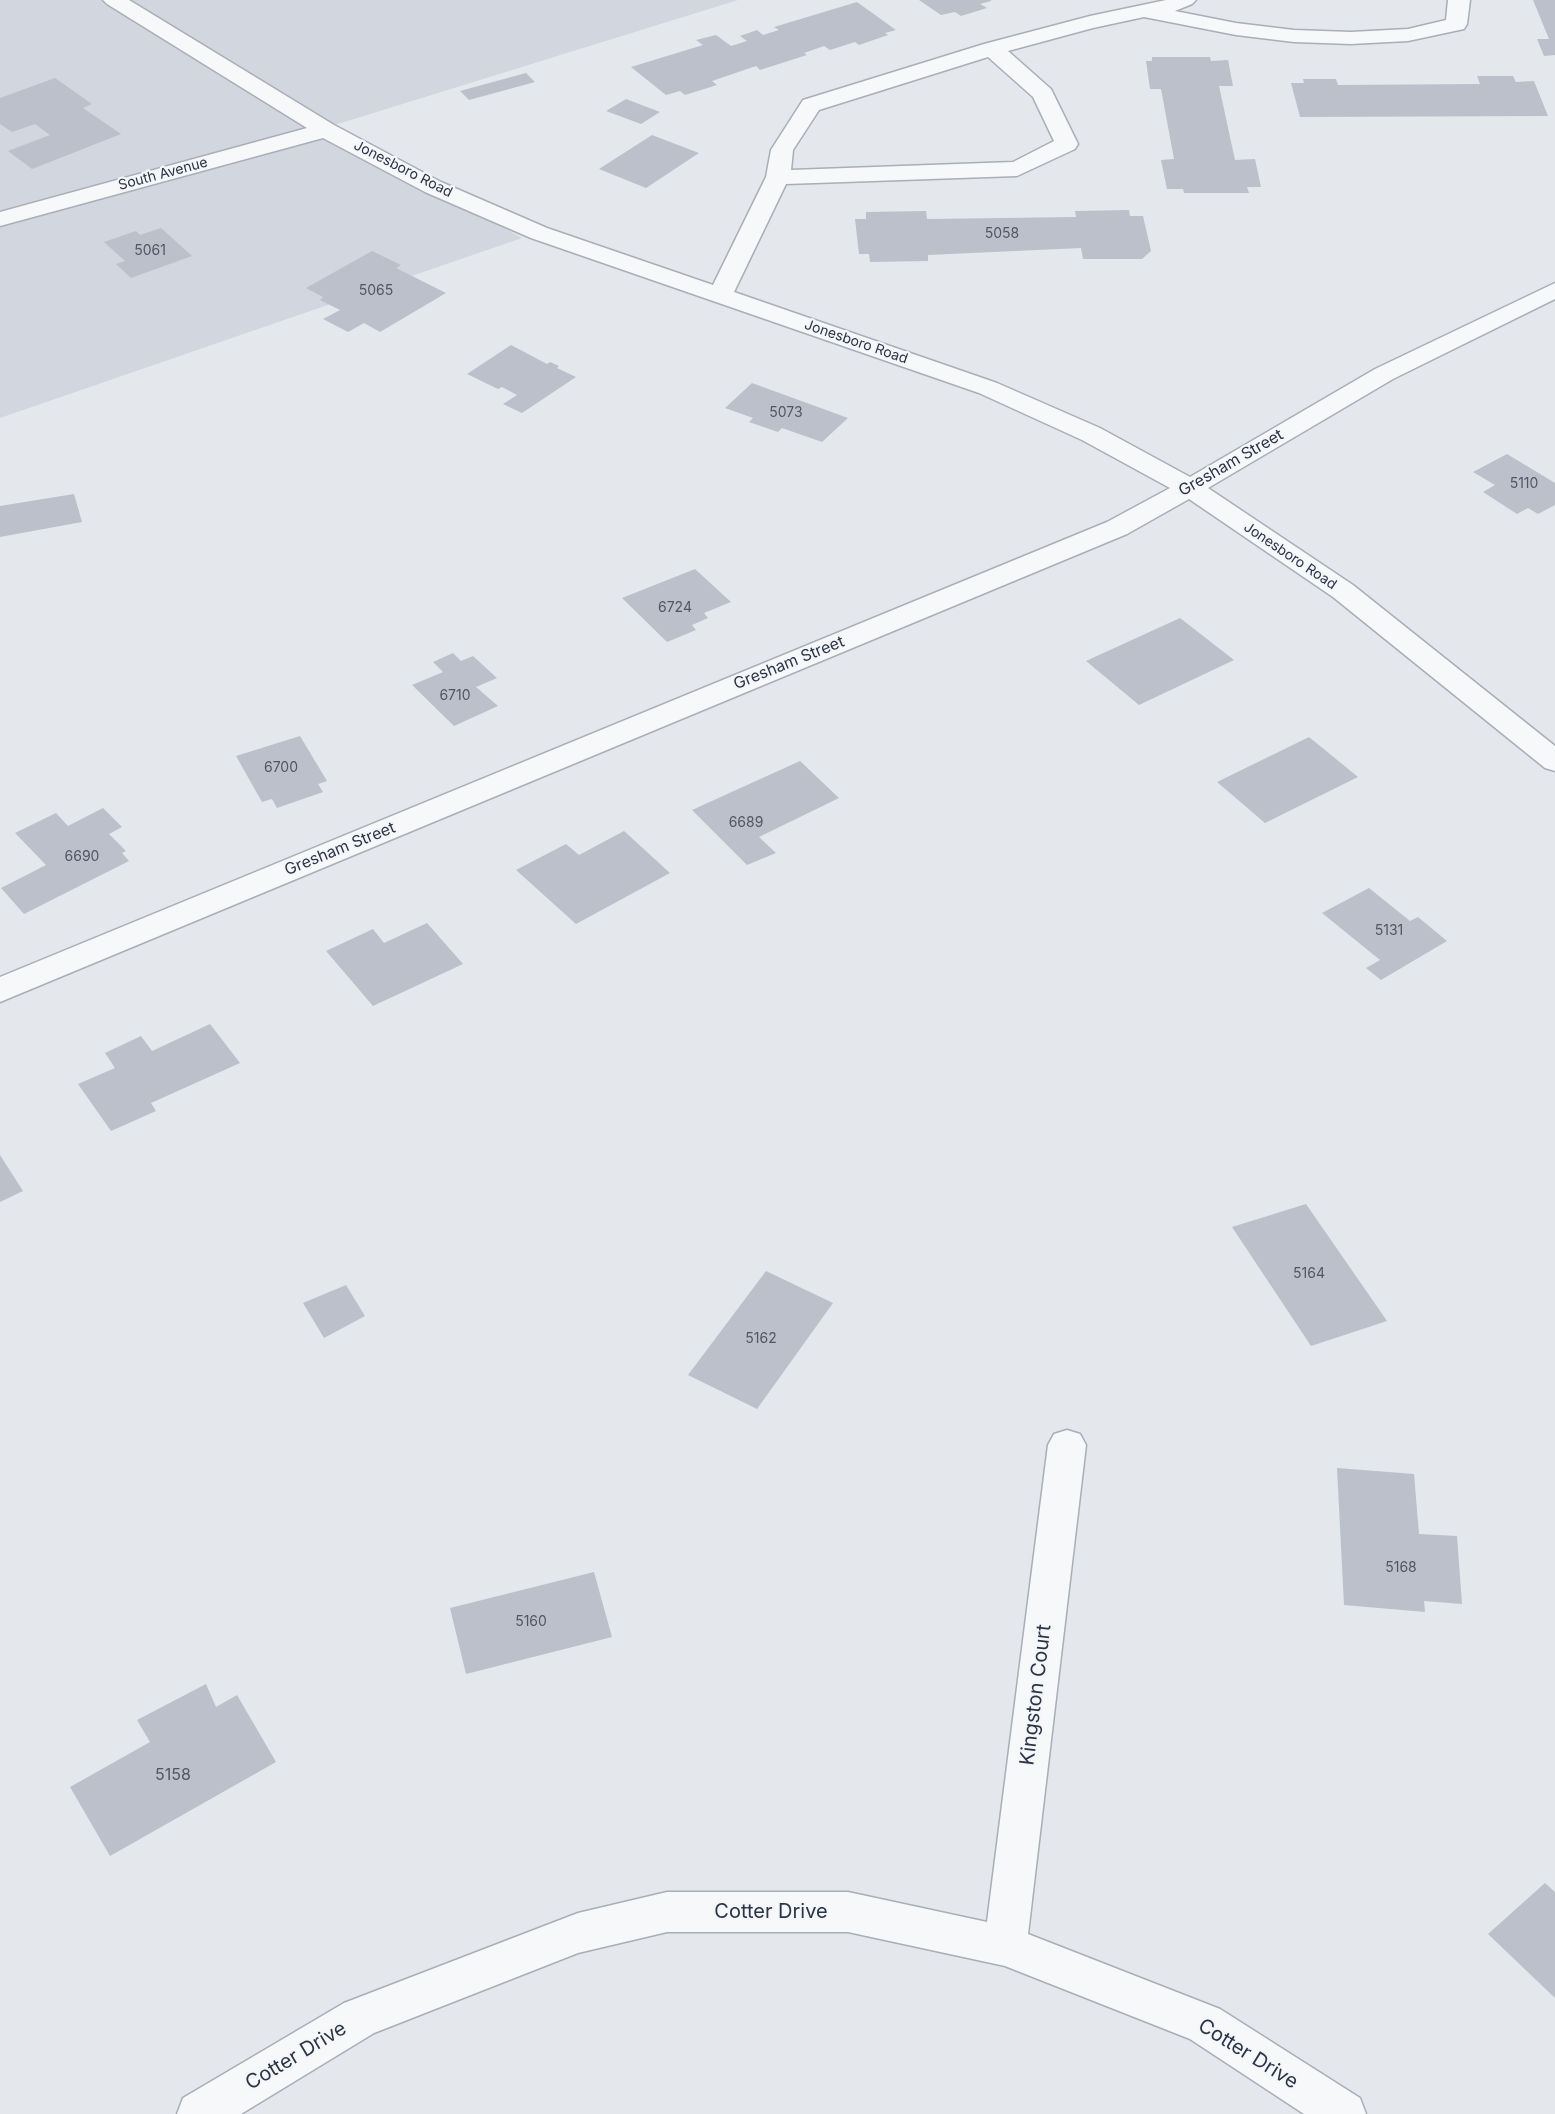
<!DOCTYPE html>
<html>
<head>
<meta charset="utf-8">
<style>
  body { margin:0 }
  canvas { display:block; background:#e4e7ec }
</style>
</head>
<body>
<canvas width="1555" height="2114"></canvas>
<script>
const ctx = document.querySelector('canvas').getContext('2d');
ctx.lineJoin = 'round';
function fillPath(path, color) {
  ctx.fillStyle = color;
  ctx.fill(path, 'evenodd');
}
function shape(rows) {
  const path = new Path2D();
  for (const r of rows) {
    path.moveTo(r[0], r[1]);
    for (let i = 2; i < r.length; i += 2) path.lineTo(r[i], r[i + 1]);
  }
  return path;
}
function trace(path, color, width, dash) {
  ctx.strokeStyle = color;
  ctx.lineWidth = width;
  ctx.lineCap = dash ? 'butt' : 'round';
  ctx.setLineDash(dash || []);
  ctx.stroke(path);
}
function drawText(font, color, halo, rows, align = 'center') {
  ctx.font = font + ' Inter,sans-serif';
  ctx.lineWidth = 4.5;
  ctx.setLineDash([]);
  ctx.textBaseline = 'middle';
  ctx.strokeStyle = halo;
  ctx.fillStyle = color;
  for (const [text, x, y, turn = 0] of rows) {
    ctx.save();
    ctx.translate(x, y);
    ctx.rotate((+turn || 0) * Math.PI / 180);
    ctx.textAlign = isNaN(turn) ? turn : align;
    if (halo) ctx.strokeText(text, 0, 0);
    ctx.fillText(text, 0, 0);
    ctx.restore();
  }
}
fillPath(shape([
  [0,0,738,0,325,128,522,238,0,418]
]), '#d2d6de');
fillPath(shape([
  [919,0,991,0,991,1,980,4,987,8,961,16,955,12,941,15],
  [1533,0,1555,0,1555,55,1544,56,1537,39,1549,39],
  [857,2,896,30,885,33,888,35,859,45,855,42,830,50,824,46,804,53,807,55,760,70,756,66,712,81,717,85,685,95,680,91,666,95,631,67,703,45,696,40,716,35,731,46,747,41,740,36,757,30,763,35,779,30,774,27],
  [1152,57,1210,57,1211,61,1228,60,1233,86,1219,86,1235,160,1255,159,1261,187,1247,187,1249,193,1184,193,1183,189,1167,189,1161,160,1174,159,1161,89,1150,89,1146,61,1152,61],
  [526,73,535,82,469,100,460,91],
  [1477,76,1513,76,1516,82,1534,81,1548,116,1300,117,1291,83,1304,83,1303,79,1336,79,1338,85,1480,84],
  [55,78,92,104,83,108,121,134,32,169,8,151,50,135,35,124,12,132,0,124,0,98],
  [626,99,660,112,641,124,606,111],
  [652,135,699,153,646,188,599,169],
  [1129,210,1130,216,1143,216,1151,251,1142,259,1083,259,1081,248,928,255,928,261,870,262,869,254,859,254,855,219,866,219,866,212,926,211,927,219,1076,217,1075,211],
  [161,228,192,256,131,278,116,264,125,261,104,242,136,231,140,235],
  [372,251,401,265,396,268,446,293,380,332,364,323,348,332,323,319,340,310,320,300,323,297,306,288],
  [511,345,547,364,550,362,559,366,557,368,576,377,522,413,503,404,517,395,502,387,498,389,467,374],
  [752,383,848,418,822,442,782,428,778,432,749,422,753,418,725,408],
  [1507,454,1555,483,1555,505,1538,514,1528,508,1517,514,1483,492,1495,485,1473,472],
  [74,494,82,522,0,537,0,506],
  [695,569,731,602,704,613,708,618,692,625,696,630,667,642,622,598],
  [1180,618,1234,660,1139,705,1086,661],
  [453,653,461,661,473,656,497,678,476,687,498,706,454,726,412,685,443,672,433,662],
  [300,736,327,781,318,784,323,792,277,808,272,799,262,802,236,756],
  [1309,737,1358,777,1265,823,1217,782],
  [800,761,839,798,759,837,776,853,747,865,692,810],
  [103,808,122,827,109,834,126,851,122,853,129,861,24,914,1,888,46,865,15,833,56,813,68,826],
  [624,831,670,873,576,924,516,870,566,844,579,855],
  [1369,888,1410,921,1418,917,1447,941,1381,980,1366,968,1380,960,1322,913],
  [427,923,463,964,373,1006,326,951,373,929,384,943],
  [210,1024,240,1063,151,1103,156,1111,111,1131,78,1084,115,1068,105,1053,141,1036,152,1051],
  [0,1155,23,1191,0,1202],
  [1306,1204,1387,1321,1311,1346,1232,1227],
  [766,1271,833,1303,757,1409,688,1375],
  [346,1285,365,1316,324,1338,303,1303],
  [1337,1468,1414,1474,1419,1534,1457,1536,1462,1604,1424,1601,1425,1612,1344,1605],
  [594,1572,612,1637,466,1674,450,1608],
  [206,1684,216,1707,237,1695,276,1762,110,1856,70,1787,150,1742,137,1720],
  [1545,1883,1555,1892,1555,1998,1488,1934]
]), '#bbc0ca');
const minor = shape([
  [103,0,129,0,334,125,441,182,547,228,713,285,766,177,771,150,803,100,984,44,1090,16,1166,0,1196,0,1192,4,1175,11,1236,23,1294,30,1351,32,1408,29,1446,20,1448,0,1470,0,1467,24,1464,29,1408,41,1351,44,1294,42,1236,35,1144,17,1093,28,1008,51,1051,89,1078,144,1075,149,1017,176,786,184,734,292,997,383,1100,428,1190,477,1375,369,1555,283,1555,299,1393,379,1208,488,1353,585,1555,746,1555,771,1545,768,1333,597,1189,499,1127,534,0,1002,0,977,1107,522,1170,488,1082,440,979,393,531,238,425,192,323,138,0,226,0,212,307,128,107,4,103,0],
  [988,57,1033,97,1054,141,1013,162,791,170,793,150,819,110,988,57],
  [1067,1430,1080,1434,1086,1445,1028,1934,1220,2009,1360,2098,1366,2114,1304,2114,1190,2039,1005,1966,848,1932,667,1932,578,1953,374,2033,241,2114,177,2114,183,2098,344,2003,578,1913,667,1892,848,1892,987,1922,1048,1445,1054,1434,1067,1430]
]);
trace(minor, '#a9aeb7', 3);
fillPath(minor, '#f7f8fa');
drawText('14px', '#2b3445', '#f4f6f9', [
  ["Jonesboro Road",403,169,27],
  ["South Avenue",163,174,-15],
  ["Jonesboro Road",856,342,19],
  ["Jonesboro Road",1290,556,34]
]);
drawText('14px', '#4f5766', null, [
  ["5058",1002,234],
  ["5061",150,251],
  ["5065",376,291],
  ["5073",786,413],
  ["5110",1524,484],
  ["6724",675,608],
  ["6710",455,696],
  ["6700",281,768],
  ["6689",746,823],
  ["6690",82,857],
  ["5131",1389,931],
  ["5164",1309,1274],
  ["5162",761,1339],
  ["5168",1401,1568],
  ["5160",531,1622]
]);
drawText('16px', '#2b3445', '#f4f6f9', [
  ["Gresham Street",1231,463,-30],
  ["Gresham Street",789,663,-22],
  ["Gresham Street",340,849,-22]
]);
drawText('16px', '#4f5766', null, [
  ["5158",173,1775]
]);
drawText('20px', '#2b3445', '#f4f6f9', [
  ["Kingston Court",1036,1695,-83],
  ["Cotter Drive",771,1912],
  ["Cotter Drive",1248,2054,32],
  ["Cotter Drive",296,2056,-31]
]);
</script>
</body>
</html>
